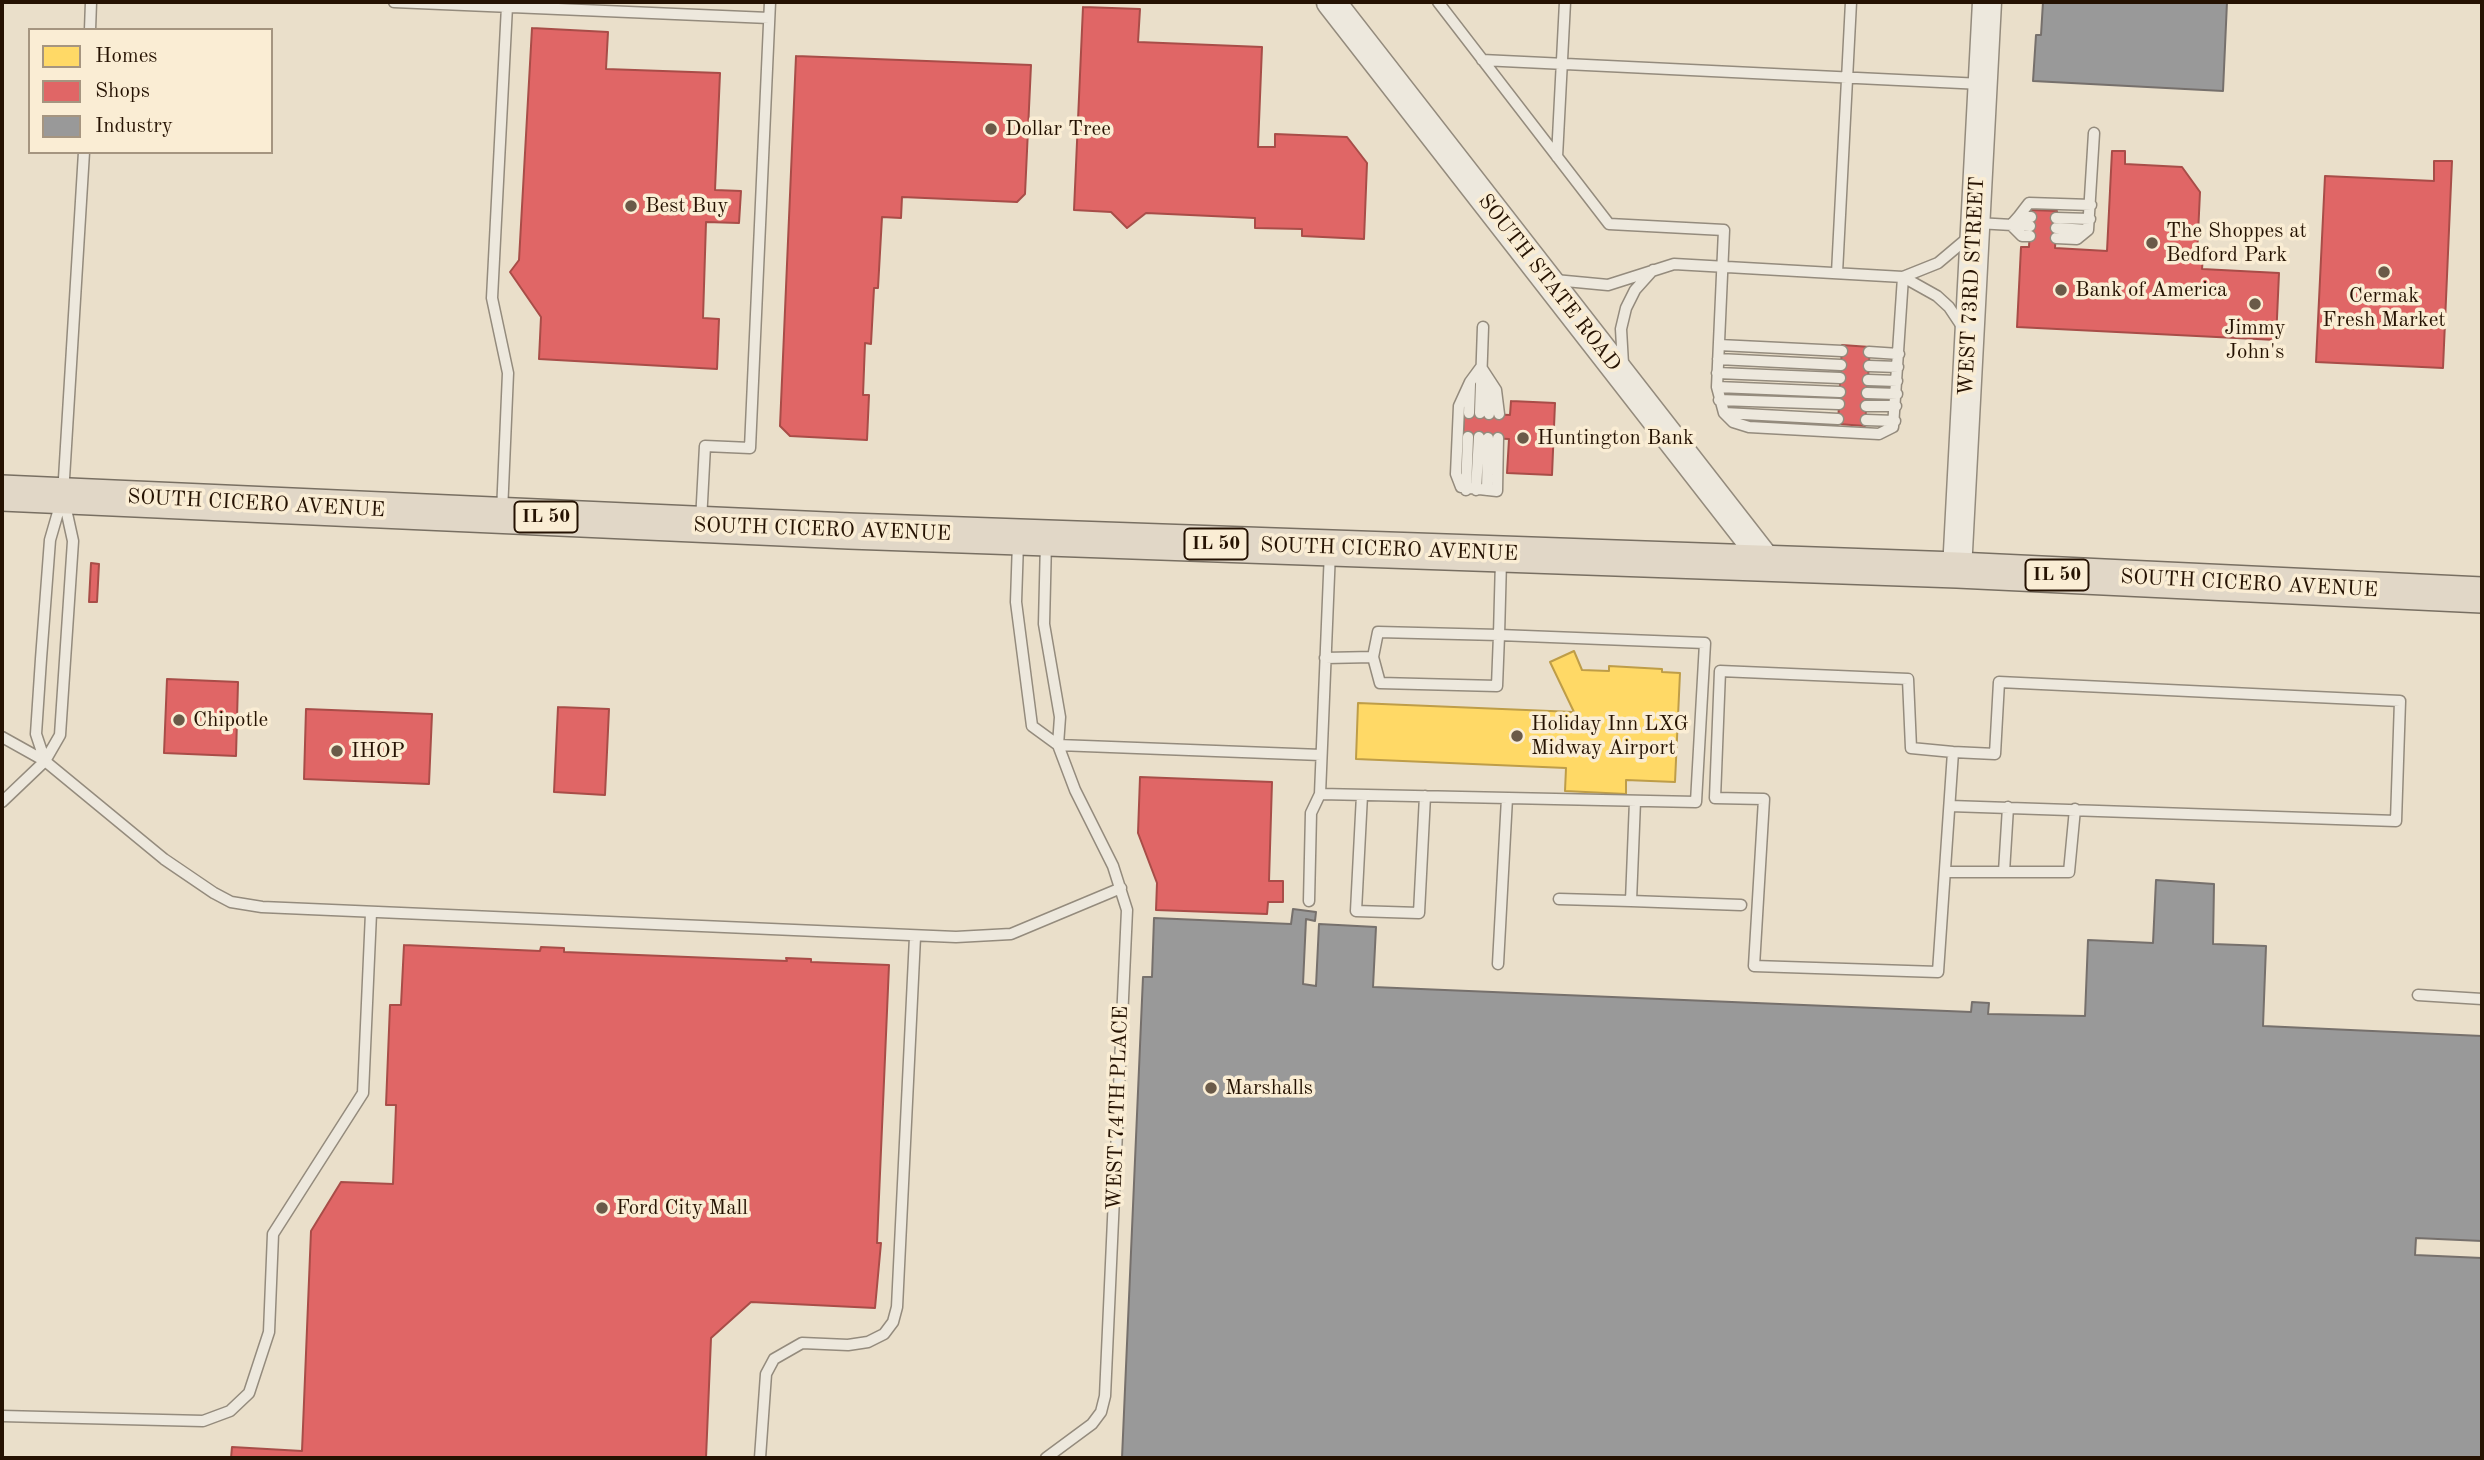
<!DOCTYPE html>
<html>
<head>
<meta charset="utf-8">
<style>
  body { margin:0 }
  #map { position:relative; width:2484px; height:1460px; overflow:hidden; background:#eadfca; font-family:"Old Standard TT",serif }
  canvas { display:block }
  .frame { position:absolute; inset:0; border:4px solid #251202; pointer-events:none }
  .legend { position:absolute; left:28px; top:28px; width:245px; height:126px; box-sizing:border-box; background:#faedd4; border:2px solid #a59580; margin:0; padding:9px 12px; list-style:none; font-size:21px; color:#251202 }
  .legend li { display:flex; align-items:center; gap:14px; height:35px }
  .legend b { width:35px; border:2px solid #a59580 }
</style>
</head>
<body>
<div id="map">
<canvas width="2484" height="1460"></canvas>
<div class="frame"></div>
<ul class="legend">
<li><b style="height:19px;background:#ffd966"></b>Homes</li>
<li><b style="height:19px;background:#e06666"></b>Shops</li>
<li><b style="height:19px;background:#999"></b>Industry</li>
</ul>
</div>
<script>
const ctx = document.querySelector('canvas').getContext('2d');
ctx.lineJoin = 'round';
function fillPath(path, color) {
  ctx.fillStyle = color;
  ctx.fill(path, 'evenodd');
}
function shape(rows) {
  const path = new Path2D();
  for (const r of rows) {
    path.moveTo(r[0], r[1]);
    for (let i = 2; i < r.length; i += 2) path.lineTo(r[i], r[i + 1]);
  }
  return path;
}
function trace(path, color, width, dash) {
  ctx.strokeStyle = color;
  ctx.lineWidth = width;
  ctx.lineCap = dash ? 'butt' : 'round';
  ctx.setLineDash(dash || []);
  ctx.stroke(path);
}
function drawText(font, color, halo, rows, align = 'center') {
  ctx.font = font + ' "Old Standard TT",serif';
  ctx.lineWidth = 7;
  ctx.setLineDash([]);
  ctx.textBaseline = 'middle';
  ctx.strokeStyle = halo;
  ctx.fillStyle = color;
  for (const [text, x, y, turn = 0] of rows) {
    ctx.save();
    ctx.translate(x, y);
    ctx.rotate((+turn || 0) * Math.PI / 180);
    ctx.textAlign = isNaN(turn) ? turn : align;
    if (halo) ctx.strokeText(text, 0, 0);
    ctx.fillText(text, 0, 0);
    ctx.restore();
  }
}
const homes = shape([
  [1574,651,1582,670,1609,671,1609,666,1662,669,1662,672,1680,673,1675,782,1626,780,1626,794,1565,791,1566,768,1356,759,1358,703,1574,712,1550,662,1574,651]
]);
fillPath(homes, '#ffd966');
trace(homes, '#be9d48', 2);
const shops = shape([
  [1083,7,1140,9,1138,42,1262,47,1258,147,1275,147,1275,134,1347,137,1367,163,1364,239,1302,236,1302,229,1255,228,1255,218,1146,213,1127,228,1111,212,1074,210,1083,7],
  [532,28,608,32,606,69,720,73,715,190,741,191,739,223,706,222,703,318,719,319,717,369,539,359,541,317,510,272,519,260,532,28],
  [796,56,1031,65,1025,194,1017,202,902,197,901,218,882,217,878,288,874,288,871,344,865,343,863,395,869,395,867,440,790,436,780,426,796,56],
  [2112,151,2125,151,2125,164,2182,167,2200,192,2197,256,2203,256,2202,269,2279,273,2276,340,2017,327,2021,247,2029,247,2031,210,2057,211,2055,248,2107,251,2112,151],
  [2434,161,2452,161,2443,368,2316,362,2325,176,2434,181,2434,161],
  [1842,345,1870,347,1865,426,1838,424,1842,345],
  [1511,401,1555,403,1552,475,1507,473,1509,439,1463,437,1464,413,1510,415,1511,401],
  [91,563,99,564,97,602,89,602,91,563],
  [167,679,238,682,236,756,164,753,167,679],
  [558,707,609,709,605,795,554,792,558,707],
  [306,709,432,714,429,784,304,779,306,709],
  [1140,777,1272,782,1269,881,1283,881,1283,902,1268,902,1267,914,1156,910,1157,883,1138,833,1140,777],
  [404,945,540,951,541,947,564,948,564,952,787,961,786,958,811,959,811,962,889,965,877,1243,881,1243,875,1308,751,1302,711,1338,706,1458,231,1458,232,1447,302,1451,311,1231,341,1182,393,1184,396,1105,386,1105,390,1005,401,1005,404,945]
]);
fillPath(shops, '#e06666');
trace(shops, '#a84d48', 2);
const industry = shape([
  [2043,2,2227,2,2223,91,2033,81,2036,35,2041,35,2043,2],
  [2156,880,2214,884,2213,944,2266,946,2263,1026,2482,1036,2482,1241,2416,1238,2415,1255,2482,1258,2482,1458,1122,1458,1143,977,1152,977,1154,918,1291,924,1293,909,1316,912,1315,921,1306,919,1303,984,1316,986,1319,924,1376,927,1373,987,1971,1012,1972,1002,1989,1003,1988,1014,2085,1016,2088,940,2153,943,2156,880]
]);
fillPath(industry, '#999');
trace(industry, '#76706c', 2);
const service = shape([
  [394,2,769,18],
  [1438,2,1609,224,1724,230,1717,387,1724,413,1733,422,1749,427,1879,434,1893,427,1903,277],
  [90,30,91,2],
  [1482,60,1982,84],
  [1557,157,1565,2],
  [2019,216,2029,203,2091,205],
  [2056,218,2090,219],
  [1977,223,2030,226],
  [2056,228,2088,230],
  [2030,236,2022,236,2011,225,2019,216,2031,217],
  [2056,238,2077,239,2088,230,2094,133],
  [1837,273,1851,2],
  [1903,277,1937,296,1949,307,1963,328],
  [1555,280,1608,285,1674,264,1903,277,1938,263,1970,236],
  [1719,345,1842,351],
  [1869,352,1899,354],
  [1718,359,1841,365],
  [1623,364,1621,329,1626,308,1635,290,1653,270],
  [1869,366,1898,367],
  [1717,373,1840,378],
  [1868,380,1897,381],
  [1717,387,1840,392],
  [1867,393,1897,394],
  [1719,400,1839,404],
  [1866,406,1896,406],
  [1469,413,1470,384],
  [1480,413,1483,327],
  [1724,413,1838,419],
  [1489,414,1490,382],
  [1866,420,1895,421],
  [1498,438,1497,491,1461,487,1456,474,1459,406,1470,382,1481,367,1496,390,1499,414],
  [1466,490,1468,437],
  [1476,490,1479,437],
  [1487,490,1488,438],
  [502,512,508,373,492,298,507,6],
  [701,521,705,446,750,448,770,2],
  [1018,542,1016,602,1032,726,1058,745],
  [1325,658,1373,657,1378,632,1499,635,1497,686,1380,683,1373,657],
  [2,737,45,761,164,859,214,893,231,902,262,907,956,937,1011,934,1121,888],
  [1058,745,1321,755],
  [45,761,36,734,41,659,50,540,63,495,84,152],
  [1320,794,1696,802,1705,643,1499,635,1501,560],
  [1362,795,1356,911,1419,913,1425,796],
  [1635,801,1631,901,1741,905],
  [2,802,45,761,60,735,73,541,64,500],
  [1950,806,2396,821,2400,701,1999,682,1995,754,1953,752,1911,748,1908,679,1720,671,1715,798,1764,799,1754,966,1938,972,1953,752],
  [1945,872,2069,872,2075,809],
  [2004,872,2008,807],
  [1559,899,1631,901],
  [1309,901,1311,813,1320,794,1330,551],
  [1498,964,1507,798],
  [2418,995,2482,999],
  [2,1416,203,1421,230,1411,249,1393,269,1332,273,1234,363,1093,371,913],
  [760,1458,766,1374,774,1359,802,1343,848,1345,868,1342,884,1334,893,1322,897,1307,915,937],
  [1046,1458,1092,1424,1101,1412,1105,1396,1127,910,1113,866,1075,790,1058,745,1060,717,1044,624,1046,541]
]);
const tertiary = shape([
  [1331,2,1768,563],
  [1957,570,1987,2]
]);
const primary = shape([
  [2,493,849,531,1957,570,2482,595]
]);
trace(service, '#948b7d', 13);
trace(tertiary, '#948b7d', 31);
trace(primary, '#786f62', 38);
trace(service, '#ede8dd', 10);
trace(tertiary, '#ede8dd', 28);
trace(primary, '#e1d7c7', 35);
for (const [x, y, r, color] of [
  [991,129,7,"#6a5a48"],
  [631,206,7,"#6a5a48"],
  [2152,243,7,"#6a5a48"],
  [2384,272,7,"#6a5a48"],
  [2061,290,7,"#6a5a48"],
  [2255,304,7,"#6a5a48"],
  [1523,438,7,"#6a5a48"],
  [179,720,7,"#6a5a48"],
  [1517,736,7,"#6a5a48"],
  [337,751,7,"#6a5a48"],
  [1211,1088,7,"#6a5a48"],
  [602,1208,7,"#6a5a48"]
]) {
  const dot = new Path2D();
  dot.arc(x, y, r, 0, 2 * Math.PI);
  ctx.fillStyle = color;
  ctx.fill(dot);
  trace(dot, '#faedd4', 2.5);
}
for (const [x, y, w] of [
  [546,517,63],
  [1216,544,63],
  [2057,575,63]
]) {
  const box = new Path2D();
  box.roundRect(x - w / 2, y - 15.5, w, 31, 5);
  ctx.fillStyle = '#faedd4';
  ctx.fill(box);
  trace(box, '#251202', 2);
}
drawText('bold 19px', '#251202', null, [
  ["IL 50",546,517],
  ["IL 50",1216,544],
  ["IL 50",2057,575]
]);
drawText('21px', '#251202', '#faedd4', [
  ["Dollar Tree",1005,129],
  ["Best Buy",645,206],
  ["The Shoppes at",2166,231],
  ["Bedford Park",2166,255],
  ["Bank of America",2075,290],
  ["Cermak",2384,296,"center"],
  ["Fresh Market",2384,320,"center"],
  ["Jimmy",2255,328,"center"],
  ["John's",2255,352,"center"],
  ["Huntington Bank",1537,438],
  ["Chipotle",193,720],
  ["Holiday Inn LXG",1531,724],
  ["Midway Airport",1531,748],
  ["IHOP",351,751],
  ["Marshalls",1225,1088],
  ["Ford City Mall",616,1208]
], 'left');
drawText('21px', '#251202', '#faedd4', [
  ["SOUTH STATE ROAD",1549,283,52],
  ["WEST 73RD STREET",1972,286,-87],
  ["SOUTH CICERO AVENUE",256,504,3],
  ["SOUTH CICERO AVENUE",822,530,2],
  ["SOUTH CICERO AVENUE",1389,550,2],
  ["SOUTH CICERO AVENUE",2249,584,3],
  ["WEST 74TH PLACE",1118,1108,-88]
]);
</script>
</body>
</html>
